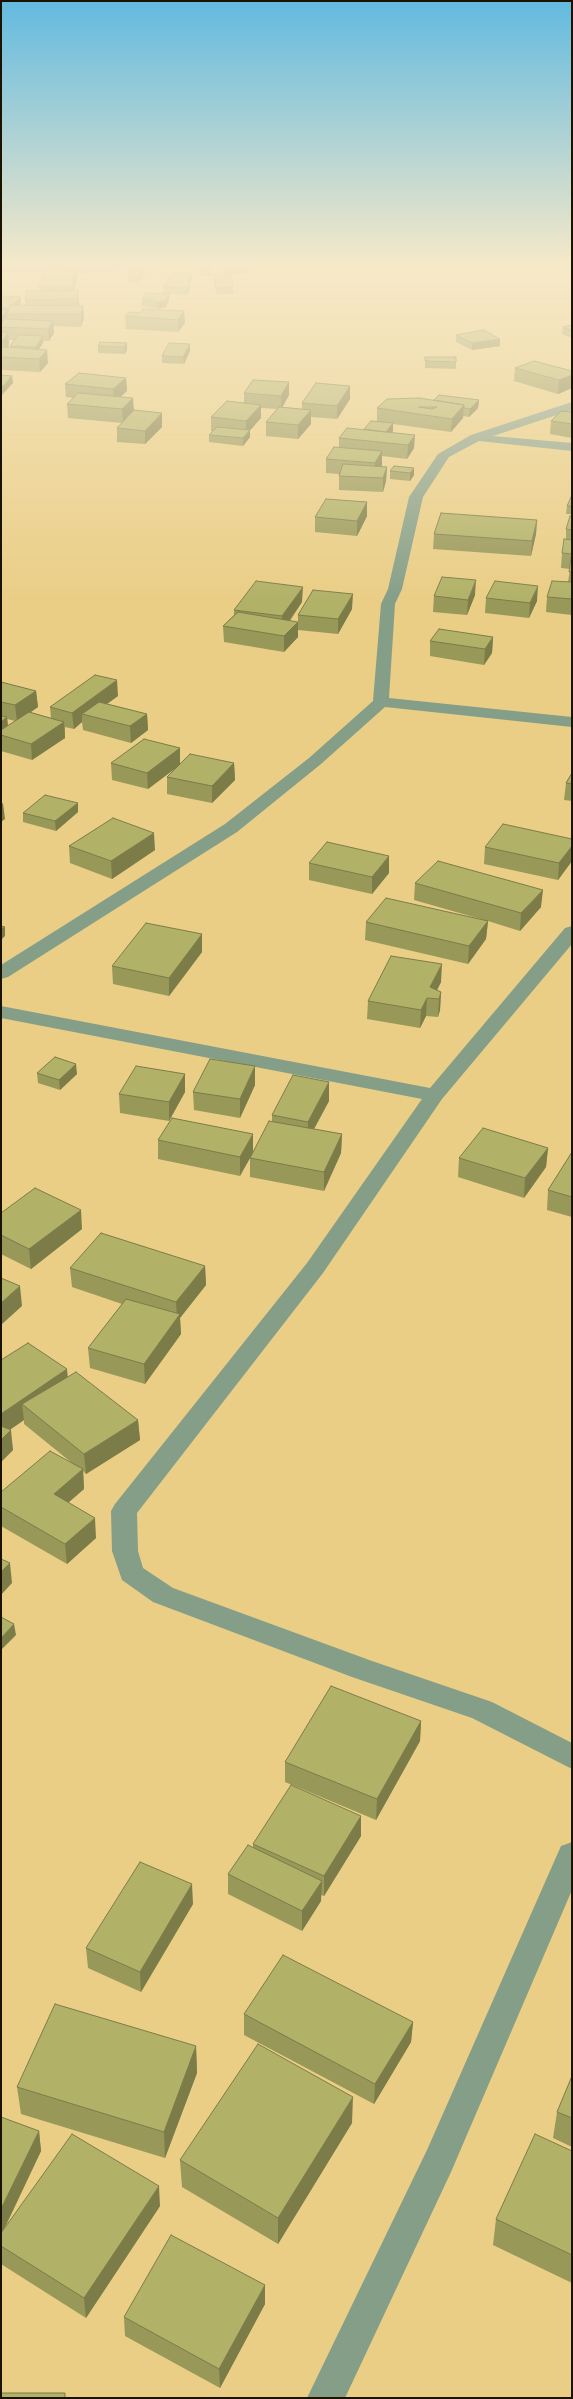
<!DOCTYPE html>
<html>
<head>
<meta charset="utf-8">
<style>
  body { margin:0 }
  #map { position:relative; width:573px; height:2399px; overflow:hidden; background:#eace86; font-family:Inter,sans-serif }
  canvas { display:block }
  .frame { position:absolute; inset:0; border:2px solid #1b1300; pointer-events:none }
</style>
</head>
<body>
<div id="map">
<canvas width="573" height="2399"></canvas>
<div class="frame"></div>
</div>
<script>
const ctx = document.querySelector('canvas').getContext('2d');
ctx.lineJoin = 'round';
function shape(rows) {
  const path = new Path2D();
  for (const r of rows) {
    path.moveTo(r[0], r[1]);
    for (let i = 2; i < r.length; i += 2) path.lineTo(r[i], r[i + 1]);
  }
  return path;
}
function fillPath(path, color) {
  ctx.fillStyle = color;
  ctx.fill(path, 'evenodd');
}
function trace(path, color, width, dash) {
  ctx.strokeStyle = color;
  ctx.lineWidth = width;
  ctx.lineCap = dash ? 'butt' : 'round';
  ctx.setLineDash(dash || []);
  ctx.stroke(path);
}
fillPath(shape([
  [1,266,84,267,158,266,153,269,84,273,1,272,1,266],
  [572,402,572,410,493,436,572,443,572,451,479,441,449,457,423,497,402,589,395,604,389,698,572,717,572,727,385,707,321,764,237,832,8,977,1,979,1,965,225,824,309,758,373,701,381,604,388,589,409,497,438,454,471,435,572,402],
  [572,926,572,944,442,1099,323,1273,137,1513,138,1551,143,1568,173,1588,372,1661,492,1702,572,1743,572,1769,472,1718,352,1677,153,1602,122,1580,112,1551,111,1511,115,1504,307,1263,422,1099,1,1018,1,1006,430,1088,565,928,572,926],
  [572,1842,572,1890,451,2172,345,2398,307,2398,427,2150,557,1855,561,1846,572,1842]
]), '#859e88');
fillPath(shape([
  [200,266,210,266,211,269,211,276,201,276,200,271],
  [223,266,246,266,247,273,229,274,233,287,234,294,216,294,214,281,213,274,227,274,223,269],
  [76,267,77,279,74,290,78,290,79,306,83,306,84,318,81,327,53,326,54,333,49,341,43,341,43,343,39,349,48,363,40,372,1,370,1,296,21,304,19,305,26,305,25,300,39,291,39,287],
  [9,340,14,340,10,346,10,348,8,348,9,345],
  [145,273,140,282,128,281,128,275],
  [192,280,190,283,190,288,187,295,169,294,169,300,166,307,158,309,142,306,142,299,163,294,163,287],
  [184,311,185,323,178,332,126,329,125,316,140,313],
  [572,325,572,338,562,334,563,327],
  [456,335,500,339,500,346,472,350,456,342],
  [127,343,127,350,125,354,98,353,98,346],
  [190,344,190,351,184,364,162,363,162,356],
  [425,357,456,362,456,369,425,368],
  [515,368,572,371,572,388,558,394,514,381],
  [126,378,127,391,120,397,134,411,162,427,145,444,117,442,117,428,122,423,68,418,67,404,73,398,66,397,65,384],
  [289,382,289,395,282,407,302,409,302,403,350,386,350,399,337,419,311,417,311,424,298,439,266,436,266,422,277,409,261,408,261,418,250,430,250,437,243,446,209,442,209,435,213,431,211,431,211,417,244,403,244,393],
  [434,400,479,400,478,408,469,417,463,416,463,418,451,432,393,424,393,431,392,432,414,448,407,459,382,456,382,465,381,466,387,467,386,481,383,492,339,490,339,474,326,473,326,459,339,447,339,438,364,429,377,421,377,408],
  [572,412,572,438,550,434,551,421],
  [394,466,414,475,410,481,390,479,390,471],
  [572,495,572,514,566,514,567,506],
  [367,502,367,516,357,536,315,532,315,517],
  [572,516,572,615,546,612,547,597,568,582,570,569,561,568,562,553,566,539,566,529],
  [537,520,536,534,531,556,433,549,434,534],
  [475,595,467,615,433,612,434,596],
  [486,598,537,601,529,618,485,613],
  [302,602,290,621,298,637,284,652,224,642,223,626,234,615,234,610],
  [352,609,338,634,298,630,298,615],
  [493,637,492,653,484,665,430,656,430,641],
  [1,682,36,691,38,707,30,712,51,718,50,707,118,696,107,704,147,714,148,730,131,743,83,730,82,722,74,729,65,727,65,738,32,760,1,751],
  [7,719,15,721,8,726],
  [180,748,180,764,234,763,235,780,212,803,167,794,167,777,175,768,148,789,112,780,111,763],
  [572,773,572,801,564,800,566,783],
  [78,803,78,812,56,831,23,822,23,813],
  [572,839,572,861,558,880,484,864,485,847],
  [69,846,155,850,112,879,70,863],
  [309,863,389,873,372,894,309,880],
  [415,883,541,907,520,931,488,921,486,939,468,964,365,940,366,922,484,920,414,900],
  [202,934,202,952,169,996,113,984,112,966],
  [441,982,437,990,441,992,440,1010,438,1017,426,1016,420,1028,367,1019,368,1001],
  [37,1073,77,1074,60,1090,38,1083],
  [185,1074,185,1092,169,1121,120,1113,119,1094],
  [255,1085,240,1118,194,1110,193,1092],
  [329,1101,314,1129,342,1134,341,1153,324,1191,250,1177,250,1158,272,1122,272,1115],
  [253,1134,240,1176,158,1159,158,1140],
  [548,1148,546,1167,524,1198,458,1177,459,1158],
  [572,1152,572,1217,547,1210,548,1190],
  [1,1213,82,1229,31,1269,1,1254],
  [205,1266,206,1285,180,1318,181,1334,145,1384,90,1368,88,1348,122,1304,72,1287,70,1268],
  [1,1360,68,1377,138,1420,140,1440,86,1474,83,1471,84,1489,68,1503,96,1538,67,1564,1,1526,1,1492,72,1463,24,1424,24,1420,9,1430,13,1450,1,1462],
  [421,1721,420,1741,376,1820,285,1782,285,1762],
  [361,1816,361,1836,324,1896,321,1895,321,1901,302,1931,228,1894,228,1874,253,1848,253,1844],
  [193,1904,141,1992,88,1968,86,1948],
  [244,2014,413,2022,411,2042,374,2104,244,2035],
  [196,2046,197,2073,165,2158,21,2114,17,2087],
  [572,2076,572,2147,553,2138,557,2112],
  [1,2117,39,2131,41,2151,4,2230,160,2206,86,2318,1,2264],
  [352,2123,278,2244,182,2187,180,2160],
  [572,2151,572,2283,493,2245,496,2219],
  [265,2285,265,2304,220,2388,125,2336,124,2317]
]), '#989859');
fillPath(shape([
  [76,267,77,279,72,299,71,287],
  [144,267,145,273,140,282,139,275],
  [247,267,247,273,227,274,227,268],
  [192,273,192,280,190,283,190,288,187,295,187,282],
  [78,290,79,303,78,312,77,299],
  [169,294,169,300,166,307,158,309,158,302],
  [21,297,21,304,11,314,9,309],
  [83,306,84,318,81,327,81,314],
  [7,310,7,317,1,325,1,318],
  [184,311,185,323,178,332,178,320],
  [53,321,54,333,49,341,48,329],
  [8,332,9,345,4,354,3,341],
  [43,336,43,343,36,354,36,347],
  [500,339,500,346,472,350,472,343],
  [127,343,127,350,125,354,124,347],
  [190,344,190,351,184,364,183,357],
  [47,350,48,363,40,372,39,359],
  [572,375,572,388,558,394,559,380],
  [12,376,13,383,2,395,1,388],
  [126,378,127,391,114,403,113,389],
  [289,382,289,395,281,410,281,396],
  [350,386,350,399,337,419,337,406],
  [133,398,134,411,123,423,122,409],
  [479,400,478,408,469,417,470,409],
  [261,405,261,418,246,435,246,421],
  [464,405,463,418,451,432,452,419],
  [311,410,311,424,298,439,298,425],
  [162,413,162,427,145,444,145,431],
  [393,423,393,431,384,441,384,434],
  [250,430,250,437,243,446,243,438],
  [415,435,414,448,407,459,408,445],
  [382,451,382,465,374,477,375,463],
  [387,467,386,481,383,492,383,478],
  [414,468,414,475,410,481,410,473],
  [367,502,367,516,357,536,357,521],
  [537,520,536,534,531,556,532,541],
  [476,580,475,595,467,615,468,600],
  [538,586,537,601,529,618,530,603],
  [303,587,302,602,282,631,282,616],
  [353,594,352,609,338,634,338,619],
  [298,622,298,637,284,652,284,636],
  [493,637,492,653,484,665,485,649],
  [117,680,118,696,90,716,82,714,82,722,74,729,72,713],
  [36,691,38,707,17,722,15,705],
  [147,714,148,730,131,743,130,726],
  [7,717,8,726,1,731,1,722],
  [64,722,65,738,32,760,31,744],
  [180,748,180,765,148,789,147,773],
  [234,763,235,780,212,803,212,786],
  [3,803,5,819,1,822,1,804],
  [78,803,78,812,56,831,55,821],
  [154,833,155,850,112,879,111,861],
  [572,846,572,861,558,880,559,863],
  [389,856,389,873,372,894,372,877],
  [543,890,541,907,520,931,521,913],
  [488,921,486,939,468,964,469,946],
  [5,927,5,936,1,940,1,929],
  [202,934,202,952,169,996,169,978],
  [442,964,441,982,433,998,430,987],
  [441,992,440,1010,438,1017,439,999],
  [427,998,426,1016,420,1028,421,1010],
  [76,1064,77,1074,60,1090,59,1080],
  [255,1066,255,1085,240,1118,240,1099],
  [185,1074,185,1092,169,1121,169,1102],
  [329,1082,329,1101,308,1140,308,1122],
  [253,1134,253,1153,240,1176,240,1157],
  [342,1134,341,1153,324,1191,324,1172],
  [548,1148,546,1167,524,1198,525,1178],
  [81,1210,82,1229,31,1269,29,1249],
  [205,1266,206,1285,180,1318,181,1334,145,1384,144,1364,177,1318,176,1302],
  [20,1286,22,1306,1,1325,1,1303],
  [67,1369,69,1389,22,1404,24,1420,1,1436,1,1414],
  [138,1420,140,1440,86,1474,84,1454],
  [11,1430,13,1450,1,1462,1,1440],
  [83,1469,84,1489,55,1514,54,1494],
  [95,1518,96,1538,67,1564,65,1544],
  [10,1563,12,1583,1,1595,1,1572],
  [14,1624,16,1635,1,1650,1,1638],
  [421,1721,420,1741,376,1820,377,1799],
  [361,1816,361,1836,324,1896,324,1876],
  [322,1881,321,1901,302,1931,302,1911],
  [192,1884,193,1904,141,1992,140,1972],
  [413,2022,411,2042,374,2104,375,2084],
  [196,2046,197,2073,165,2158,164,2132],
  [353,2097,352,2123,278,2244,278,2218],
  [39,2131,41,2151,1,2235,1,2209],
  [159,2186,160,2206,86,2318,84,2298],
  [265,2285,265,2304,220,2388,219,2369]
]), '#7c7c49');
const building = shape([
  [133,266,134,266,144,267,139,275,128,275,133,266],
  [200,266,210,266,211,269,201,269,200,266],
  [226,266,246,266,247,267,227,268,226,266],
  [45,267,76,267,71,287,39,287,45,267],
  [173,272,192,273,187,282,190,282,187,288,163,287,173,272],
  [213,274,231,274,233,287,216,288,213,274],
  [78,290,77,299,25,300,27,291,78,290],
  [146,293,169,294,166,300,158,302,142,299,146,293],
  [1,296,21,297,13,305,11,305,9,309,1,308,1,296],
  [11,305,83,306,81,314,7,314,11,305],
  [143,309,184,311,178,320,125,316,129,312,140,313,143,309],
  [1,310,7,310,1,318,1,310],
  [4,319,53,321,48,329,1,327,1,325,4,319],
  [572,325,572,331,563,327,572,325],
  [484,330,500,339,472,343,456,335,484,330],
  [1,332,8,332,3,341,1,341,1,332],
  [18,335,43,336,36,347,10,346,18,335],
  [100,342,127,343,124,347,98,346,100,342],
  [169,343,190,344,183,357,162,356,169,343],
  [3,347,47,350,39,359,1,357,1,349,3,347],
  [425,357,456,357,456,362,425,361,425,357],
  [534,361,572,371,572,375,559,380,515,368,534,361],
  [79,373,126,378,113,389,65,384,79,373],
  [1,375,12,376,1,388,1,375],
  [253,380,289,382,281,396,244,393,253,380],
  [316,383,350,386,337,406,302,403,316,383],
  [78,393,133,398,122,409,67,404,78,393],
  [439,395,479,400,470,409,464,408,464,405,434,400,439,395],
  [419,398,464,405,452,419,377,408,387,399,419,398],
  [419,407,437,407,432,409,419,407],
  [227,401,261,405,246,421,211,417,227,401],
  [279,407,311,410,298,425,266,422,279,407],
  [134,410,162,413,145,431,117,428,134,410],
  [561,411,572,412,572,424,551,421,561,411],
  [371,421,393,423,386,432,364,429,371,421],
  [217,427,250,430,243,438,209,435,217,427],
  [347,428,415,435,408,445,339,438,347,428],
  [334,447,382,451,375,463,326,459,334,447],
  [343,464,387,467,383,478,339,476,343,464],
  [394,466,414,468,410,473,390,471,394,466],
  [572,495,572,506,567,506,572,495],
  [326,499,367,502,357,521,315,517,326,499],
  [441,513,537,520,532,541,434,534,441,513],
  [570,516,572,516,572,530,566,529,570,516],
  [564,539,572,540,572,554,562,553,564,539],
  [571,558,572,558,572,572,569,572,571,558],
  [442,577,476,580,468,600,434,596,442,577],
  [256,581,303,587,282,616,234,610,256,581],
  [495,581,538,586,530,603,486,598,495,581],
  [552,581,572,582,572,599,547,597,552,581],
  [313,590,353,594,338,619,298,615,313,590],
  [238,612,298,622,284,636,223,626,238,612],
  [439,629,493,637,485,649,430,641,439,629],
  [95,675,117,680,72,713,50,707,95,675],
  [1,682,36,691,15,705,1,702,1,682],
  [99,702,147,714,130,726,82,714,99,702],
  [29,712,64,722,31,744,1,735,1,730,29,712],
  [1,716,7,717,1,722,1,716],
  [144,739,180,748,147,773,111,763,144,739],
  [190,754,234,763,212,786,167,777,190,754],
  [572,773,572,784,566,783,572,773],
  [45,795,78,803,55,821,23,813,45,795],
  [113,818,154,833,111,861,69,846,113,818],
  [503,824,572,839,572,846,559,863,485,847,503,824],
  [327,842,389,856,372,877,309,863,327,842],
  [438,861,543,890,521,913,415,883,438,861],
  [386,898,488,921,469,946,366,922,386,898],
  [146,923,202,934,169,978,112,966,146,923],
  [1,926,5,927,1,929,1,926],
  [391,956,442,964,430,987,441,992,439,999,427,998,421,1010,368,1001,391,956],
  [55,1057,76,1064,59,1080,37,1073,55,1057],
  [210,1059,255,1066,240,1099,193,1092,210,1059],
  [136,1066,185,1074,169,1102,119,1094,136,1066],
  [293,1075,329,1082,308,1122,272,1115,293,1075],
  [172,1118,253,1134,240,1157,158,1140,172,1118],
  [269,1121,342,1134,324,1172,250,1158,269,1121],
  [483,1128,548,1148,525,1178,459,1158,483,1128],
  [572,1152,572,1197,548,1190,572,1152],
  [35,1188,81,1210,29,1249,1,1235,1,1213,35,1188],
  [101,1233,205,1266,176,1302,70,1268,101,1233],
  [1,1278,20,1286,1,1303,1,1278],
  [126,1299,180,1314,144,1364,88,1348,126,1299],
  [28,1343,67,1369,1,1414,1,1360,28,1343],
  [76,1372,138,1420,84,1454,22,1404,76,1372],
  [1,1426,11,1430,1,1440,1,1426],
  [50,1451,83,1469,54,1494,95,1518,65,1544,1,1507,1,1492,50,1451],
  [1,1559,10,1563,1,1572,1,1559],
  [1,1617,14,1624,1,1638,1,1617],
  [331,1686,421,1721,377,1799,285,1762,331,1686],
  [291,1785,361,1816,324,1876,253,1844,291,1785],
  [248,1845,322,1881,302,1911,228,1874,248,1845],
  [140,1862,192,1884,140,1972,86,1948,140,1862],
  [283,1955,413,2022,375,2084,244,2014,283,1955],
  [55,2004,196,2046,164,2132,17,2087,55,2004],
  [258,2044,353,2097,278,2218,180,2160,258,2044],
  [572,2076,572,2118,557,2112,572,2076],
  [1,2117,39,2131,1,2209,1,2117],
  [72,2134,159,2186,84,2298,1,2246,1,2233,72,2134],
  [535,2134,572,2151,572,2255,496,2219,535,2134],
  [171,2235,265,2285,219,2369,124,2317,171,2235],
  [1,2393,65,2393,65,2398,1,2398,1,2393]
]);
fillPath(building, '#b1b168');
trace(building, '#7c7c49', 1);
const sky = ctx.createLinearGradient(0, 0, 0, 602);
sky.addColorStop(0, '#62bae0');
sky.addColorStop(0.44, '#f6e9c9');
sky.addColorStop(1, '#f6e9c900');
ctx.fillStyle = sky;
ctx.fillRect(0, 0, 573, 602);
</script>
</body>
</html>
